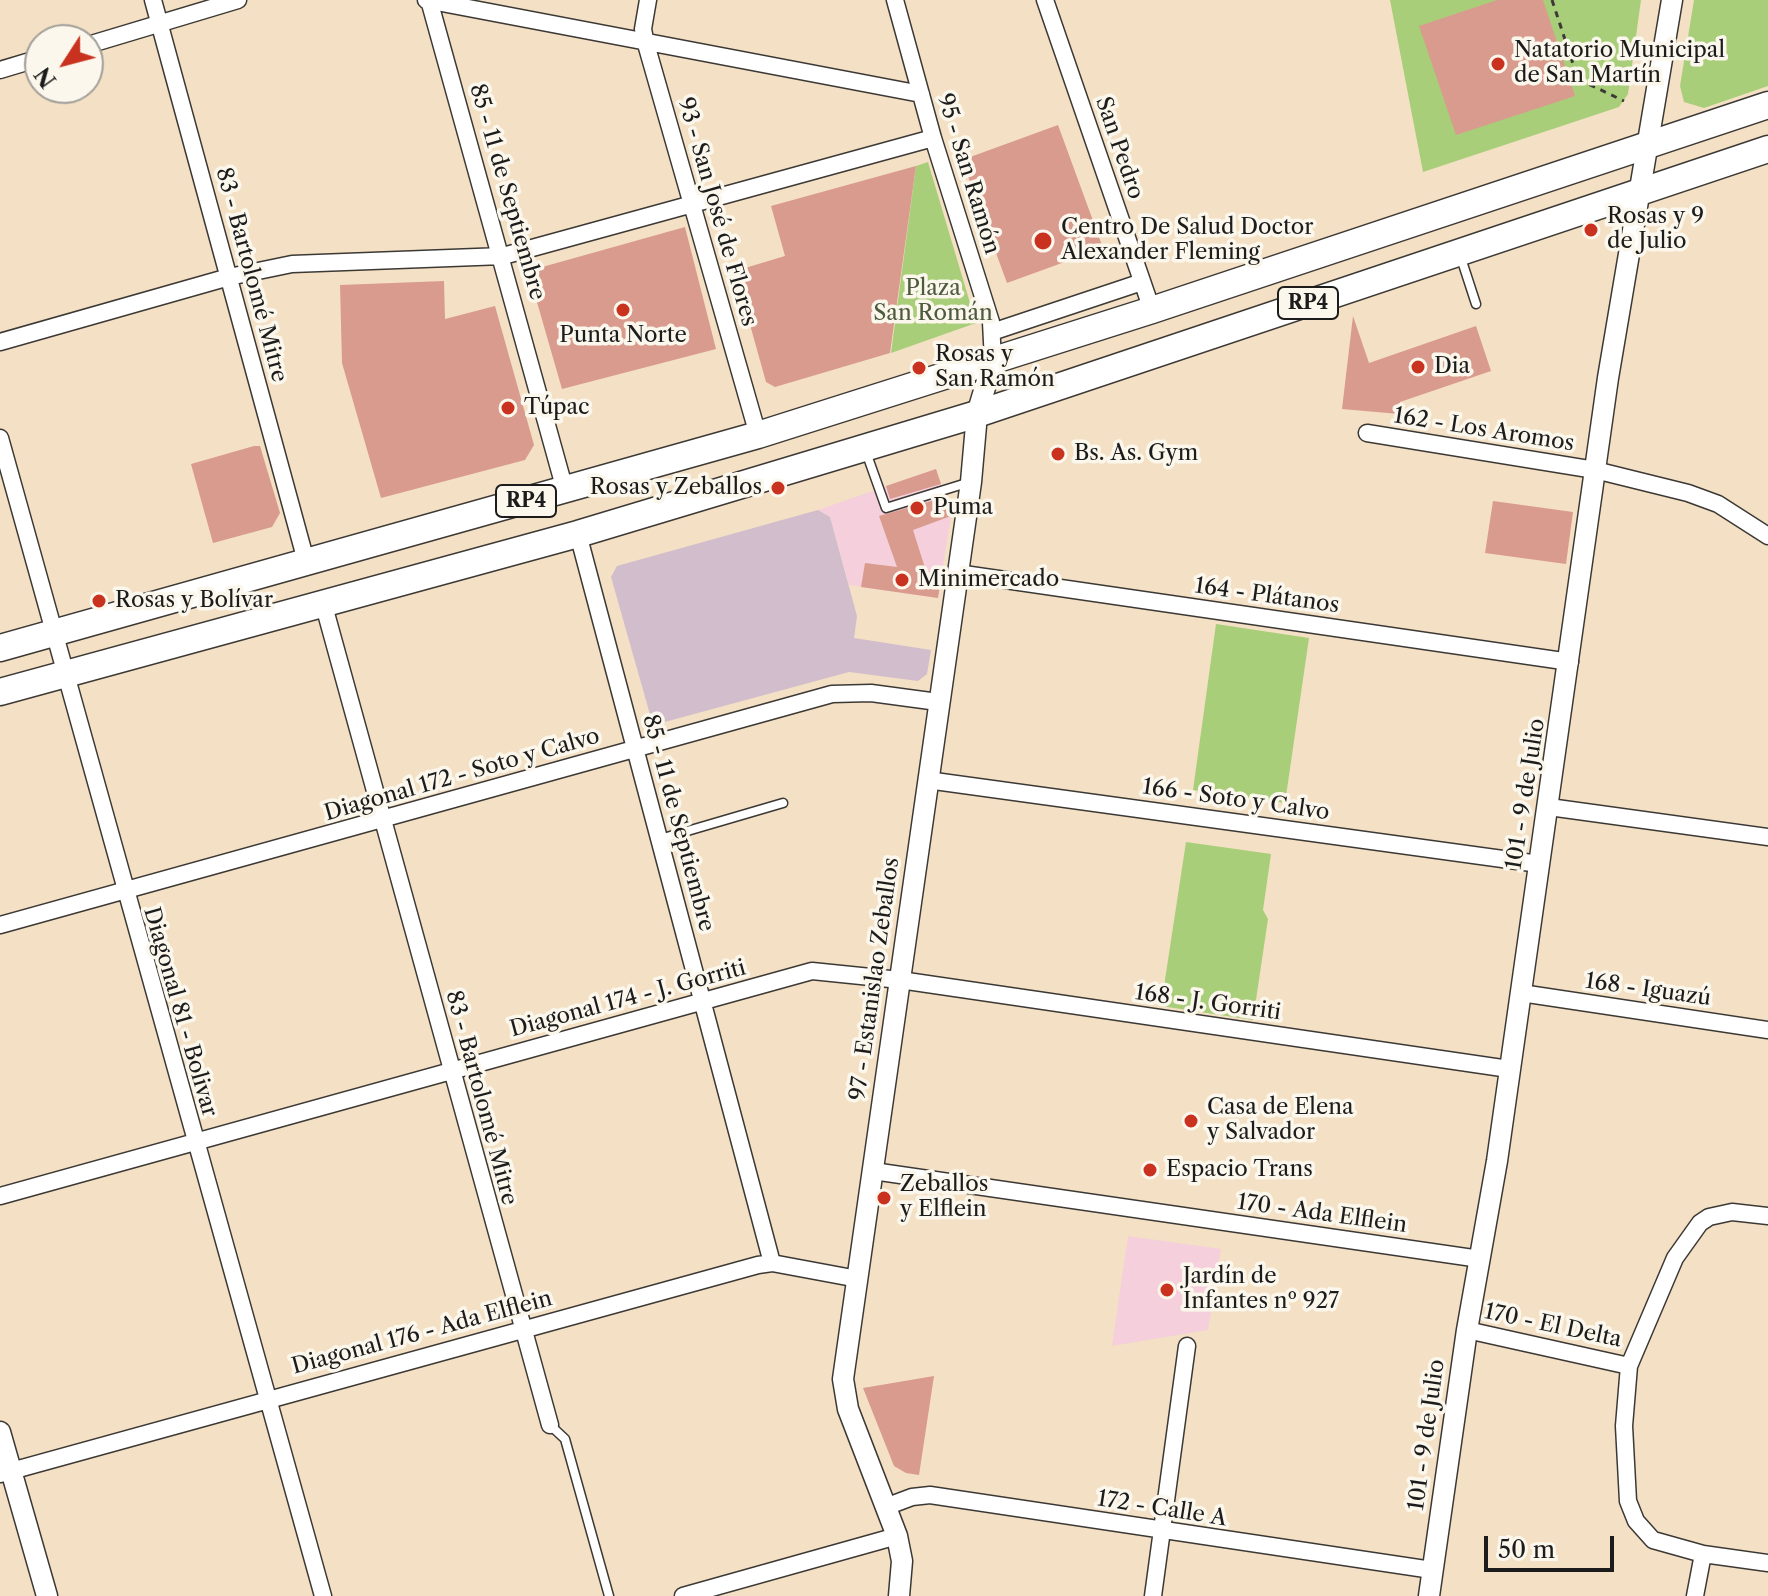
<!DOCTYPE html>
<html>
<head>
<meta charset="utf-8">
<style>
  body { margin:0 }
  #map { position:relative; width:1768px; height:1596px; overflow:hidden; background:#f4e0c4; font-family:"Libre Caslon Text",serif }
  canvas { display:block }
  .north { position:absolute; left:24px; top:24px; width:80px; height:80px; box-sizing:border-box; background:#fbf7ec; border:2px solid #a29f99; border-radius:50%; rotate:234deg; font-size:22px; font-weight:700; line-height:32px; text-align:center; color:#1c1c1c }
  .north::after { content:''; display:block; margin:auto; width:28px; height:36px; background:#c8321e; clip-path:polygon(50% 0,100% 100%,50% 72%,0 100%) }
  .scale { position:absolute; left:1484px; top:1536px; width:130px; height:36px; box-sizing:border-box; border:4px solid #1c1c1c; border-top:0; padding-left:10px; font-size:24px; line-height:28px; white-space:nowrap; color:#1c1c1c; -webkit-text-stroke:6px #fbf7ec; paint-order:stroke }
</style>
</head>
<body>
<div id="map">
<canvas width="1768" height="1596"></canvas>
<div class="north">N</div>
<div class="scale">50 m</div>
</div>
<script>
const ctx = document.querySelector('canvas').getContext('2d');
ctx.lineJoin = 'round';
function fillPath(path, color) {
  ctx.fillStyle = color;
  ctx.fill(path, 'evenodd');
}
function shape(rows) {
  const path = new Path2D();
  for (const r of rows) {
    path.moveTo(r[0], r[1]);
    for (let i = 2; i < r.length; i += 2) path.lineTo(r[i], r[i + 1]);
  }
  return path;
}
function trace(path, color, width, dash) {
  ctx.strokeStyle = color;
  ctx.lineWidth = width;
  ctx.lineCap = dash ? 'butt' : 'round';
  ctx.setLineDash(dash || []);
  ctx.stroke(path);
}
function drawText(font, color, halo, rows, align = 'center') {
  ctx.font = font + ' "Libre Caslon Text",serif';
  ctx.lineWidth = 7;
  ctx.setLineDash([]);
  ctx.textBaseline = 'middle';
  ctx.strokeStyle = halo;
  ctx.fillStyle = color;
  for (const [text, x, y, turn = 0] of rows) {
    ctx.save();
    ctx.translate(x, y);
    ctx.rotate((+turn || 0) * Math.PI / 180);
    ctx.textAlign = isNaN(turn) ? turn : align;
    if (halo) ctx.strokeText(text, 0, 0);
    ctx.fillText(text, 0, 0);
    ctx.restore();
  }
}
fillPath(shape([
  [936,469,951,516,938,598,849,585,830,517,818,510],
  [1128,1236,1221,1249,1208,1330,1112,1346]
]), '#f5cfdb');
fillPath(shape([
  [818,510,830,517,857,616,854,638,931,650,927,674,918,681,849,672,661,723,651,718,611,577,617,566]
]), '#d1bdcc');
fillPath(shape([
  [1390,0,1641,0,1628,94,1619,107,1423,172],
  [1694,0,1768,0,1768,86,1704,108,1684,102,1680,86],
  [928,162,976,323,891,353,916,166],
  [1216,624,1309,638,1285,803,1193,790],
  [1186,842,1271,854,1263,910,1268,919,1253,1020,1161,1006]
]), '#a8ce79');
fillPath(shape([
  [1497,0,1543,0,1575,96,1456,135,1419,26],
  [1058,125,1103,248,1007,283,962,160],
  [916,166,890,353,775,387,766,382,735,271,785,256,771,206],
  [685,227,716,349,562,389,528,271],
  [444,281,445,319,495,306,534,445,525,460,381,498,342,363,340,285],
  [1353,316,1369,363,1476,326,1491,371,1400,402,1399,414,1342,409],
  [254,446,260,446,280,513,272,527,213,543,191,464],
  [936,469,941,484,890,499,886,486],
  [945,497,951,516,913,530,926,571,942,573,938,598,861,587,865,563,897,567,879,516],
  [1493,501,1573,512,1566,564,1485,553],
  [934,1376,919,1475,906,1473,894,1466,863,1388]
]), '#d99b8d');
const service = shape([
  [1460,255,1476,304],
  [866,452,886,508,970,482],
  [660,839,783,803],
  [550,1425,565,1439,609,1596]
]);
const minor = shape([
  [153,0,306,561],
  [426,0,921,94],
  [429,0,565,490],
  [648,0,643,29,646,44,758,435],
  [895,0,933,138,991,322,993,361],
  [1045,0,1152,310],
  [88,45,238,0],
  [0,70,40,58],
  [992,332,1142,282],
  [0,342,229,277,292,264,503,256,933,138],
  [1367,433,1595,470,1688,493,1718,504,1768,536],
  [0,438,323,1596],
  [578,534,772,1263],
  [957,573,1570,662],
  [324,606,550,1425],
  [927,780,1539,864],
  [1549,807,1768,837],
  [0,925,832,694,871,693,938,702],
  [1521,993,1768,1030],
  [873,1171,1480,1259],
  [0,1196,812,971,900,980,1509,1069],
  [1467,1330,1629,1366],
  [0,1474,758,1265,772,1263,858,1279],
  [888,1506,912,1497,930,1495,1432,1570],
  [1703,1554,1768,1563],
  [683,1596,897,1536],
  [1153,1596,1187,1346],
  [1695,1596,1703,1554,1653,1540,1636,1521,1628,1501,1624,1426,1629,1366,1675,1258,1700,1223,1709,1217,1732,1212,1768,1216]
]);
const tertiary = shape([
  [0,1432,47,1596],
  [899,1596,902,1561,897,1536,848,1409,843,1379,971,482,977,414,993,361],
  [1429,1596,1467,1330,1497,1161,1608,378,1672,0]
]);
const primary = shape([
  [0,648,758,435,1152,310,1768,105],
  [0,692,578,534,977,414,1768,149]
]);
trace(service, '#3c3935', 11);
trace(minor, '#3c3935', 19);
trace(tertiary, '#3c3935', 23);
trace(primary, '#3c3935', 29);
trace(shape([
  [1552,0,1578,79,1624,101],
  [1569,78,1578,79]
]), '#3c3935', 3, [6, 6]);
trace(service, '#fff', 8);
trace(minor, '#fff', 16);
trace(tertiary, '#fff', 20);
trace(primary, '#fff', 26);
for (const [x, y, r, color] of [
  [1498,64,8,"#c8321e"],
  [1591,230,8,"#c8321e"],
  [1043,241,10,"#c8321e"],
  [623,310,8,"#c8321e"],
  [1418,367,8,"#c8321e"],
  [919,368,8,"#c8321e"],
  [508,408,8,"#c8321e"],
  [1058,454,8,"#c8321e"],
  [778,488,8,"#c8321e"],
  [917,508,8,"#c8321e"],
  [902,580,8,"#c8321e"],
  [99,601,8,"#c8321e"],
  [1191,1121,8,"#c8321e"],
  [1150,1170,8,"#c8321e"],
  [884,1198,8,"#c8321e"],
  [1167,1290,8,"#c8321e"]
]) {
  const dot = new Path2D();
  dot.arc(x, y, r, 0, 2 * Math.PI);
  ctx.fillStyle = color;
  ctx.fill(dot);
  trace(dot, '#fbf7ec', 3);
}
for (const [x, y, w] of [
  [1308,303,60],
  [526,501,60]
]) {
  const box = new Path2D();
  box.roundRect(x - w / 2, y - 16, w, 32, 6);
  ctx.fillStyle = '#fbf7ec';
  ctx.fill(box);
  trace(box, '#1c1c1c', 2);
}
drawText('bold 20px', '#1c1c1c', null, [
  ["RP4",1308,303],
  ["RP4",526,501]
]);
drawText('22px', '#1c1c1c', '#fbf7ec', [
  ["Natatorio Municipal",1514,51],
  ["de San Martín",1514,76],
  ["Rosas y 9",1607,217],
  ["de Julio",1607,242],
  ["Centro De Salud Doctor",1061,228],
  ["Alexander Fleming",1061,253],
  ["Punta Norte",623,336,"center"],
  ["Rosas y",935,355],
  ["San Ramón",935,380],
  ["Dia",1434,367],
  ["Túpac",524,408],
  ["Bs. As. Gym",1074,454],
  ["Rosas y Zeballos",762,488,"right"],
  ["Puma",933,508],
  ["Minimercado",918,580],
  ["Rosas y Bolívar",115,601],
  ["Casa de Elena",1207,1108],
  ["y Salvador",1207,1133],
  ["Espacio Trans",1166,1170],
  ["Zeballos",900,1185],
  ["y Elflein",900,1210],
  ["Jardín de",1183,1277],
  ["Infantes nº 927",1183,1302]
], 'left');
drawText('22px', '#1c1c1c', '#fbf7ec', [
  ["San Pedro",1119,148,71],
  ["95 - San Ramón",968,174,73],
  ["85 - 11 de Septiembre",507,192,74],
  ["93 - San José de Flores",717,212,74],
  ["83 - Bartolomé Mitre",251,275,75],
  ["162 - Los Aromos",1484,430,9],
  ["164 - Plátanos",1267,596,8],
  ["Diagonal 172 - Soto y Calvo",462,775,-16],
  ["101 - 9 de Julio",1526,794,-81],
  ["166 - Soto y Calvo",1236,800,8],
  ["85 - 11 de Septiembre",678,823,75],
  ["97 - Estanislao Zeballos",875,979,-82],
  ["168 - Iguazú",1648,990,8],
  ["Diagonal 174 - J. Gorriti",628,999,-15],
  ["168 - J. Gorriti",1208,1003,8],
  ["Diagonal 81 - Bolivar",180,1012,74],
  ["83 - Bartolomé Mitre",481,1098,75],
  ["170 - Ada Elflein",1322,1214,8],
  ["170 - El Delta",1553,1326,12],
  ["Diagonal 176 - Ada Elflein",422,1333,-15],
  ["101 - 9 de Julio",1427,1435,-82],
  ["172 - Calle A",1162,1509,9]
]);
drawText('22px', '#4d5a3d', '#fbf7ec', [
  ["Plaza",933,289],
  ["San Román",933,314]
]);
</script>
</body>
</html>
